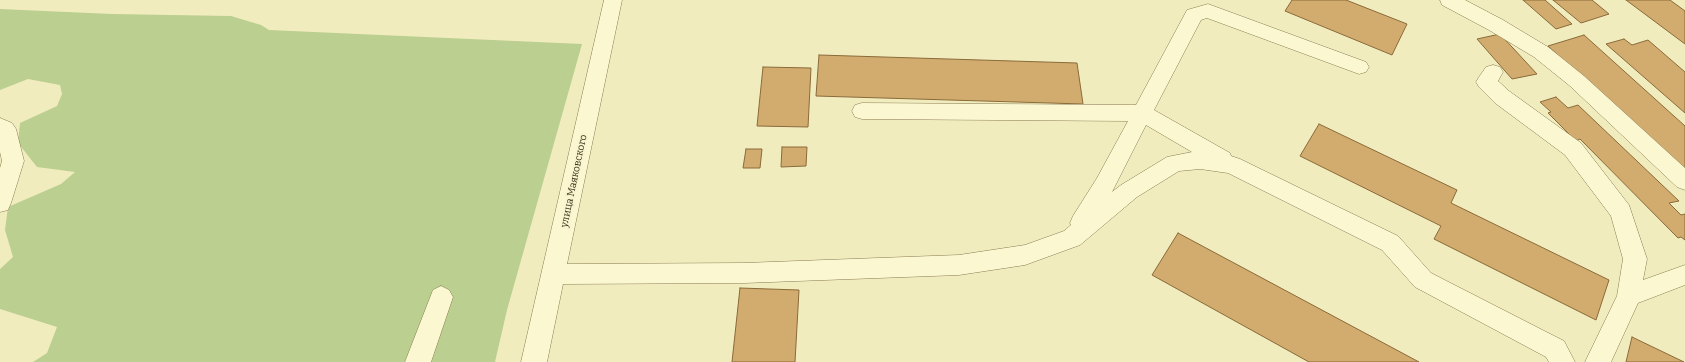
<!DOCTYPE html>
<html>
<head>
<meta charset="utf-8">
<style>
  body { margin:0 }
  canvas { display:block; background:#f1ecbd }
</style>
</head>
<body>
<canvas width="1685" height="362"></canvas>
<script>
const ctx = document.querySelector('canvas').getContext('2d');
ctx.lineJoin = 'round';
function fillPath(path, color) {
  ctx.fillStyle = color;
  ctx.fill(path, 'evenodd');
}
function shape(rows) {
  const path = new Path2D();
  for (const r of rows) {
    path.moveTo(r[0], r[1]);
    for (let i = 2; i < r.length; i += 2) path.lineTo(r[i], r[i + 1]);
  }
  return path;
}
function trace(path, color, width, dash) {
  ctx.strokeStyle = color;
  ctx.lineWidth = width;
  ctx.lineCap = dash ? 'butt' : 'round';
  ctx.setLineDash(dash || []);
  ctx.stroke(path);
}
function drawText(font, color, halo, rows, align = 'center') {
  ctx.font = font + ' Bitter,serif';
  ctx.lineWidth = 4;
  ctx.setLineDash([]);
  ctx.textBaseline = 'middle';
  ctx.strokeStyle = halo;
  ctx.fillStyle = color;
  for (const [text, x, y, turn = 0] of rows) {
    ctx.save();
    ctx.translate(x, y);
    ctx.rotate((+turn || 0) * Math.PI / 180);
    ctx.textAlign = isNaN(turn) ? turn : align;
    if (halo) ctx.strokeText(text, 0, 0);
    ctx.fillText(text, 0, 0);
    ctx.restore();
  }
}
fillPath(shape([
  [0,9,112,14,231,16,261,25,269,30,582,44,507,310,495,362,33,362,47,353,57,327,0,309,0,269,13,257,5,230,8,207,61,184,75,172,37,167,18,143,20,123,57,106,62,94,60,85,28,79,0,90]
]), '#bbcf90');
const building = shape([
  [1292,0,1346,0,1407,24,1392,55,1285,11,1292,0],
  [1523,0,1545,0,1572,24,1556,29,1523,0],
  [1553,0,1592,0,1609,14,1581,23,1553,0],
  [1626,0,1670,0,1685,11,1685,44,1626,0],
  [1500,34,1537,74,1512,79,1477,39,1500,34],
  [1584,35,1685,126,1685,173,1548,46,1584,35],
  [1624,39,1632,45,1648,40,1685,72,1685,113,1606,44,1624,39],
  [819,55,1077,63,1083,104,816,96,819,55],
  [763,67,811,68,808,127,757,126,763,67],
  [1556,97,1568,108,1578,105,1679,201,1669,203,1681,215,1685,214,1685,240,1681,237,1678,238,1580,139,1576,141,1548,113,1551,112,1540,102,1556,97],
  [1319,124,1457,190,1451,203,1609,280,1596,320,1434,239,1441,226,1300,156,1319,124],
  [782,147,807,147,806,166,781,167,782,147],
  [746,149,762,149,760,168,743,168,746,149],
  [1178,233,1419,362,1309,362,1152,275,1178,233],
  [740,288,799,290,795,362,732,362,740,288],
  [1632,337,1684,362,1626,362,1632,337]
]);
fillPath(building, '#d2ac6f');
trace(building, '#8a6a39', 1);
const minor = shape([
  [604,0,622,0,567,264,744,263,959,255,1025,245,1064,231,1071,225,1070,223,1073,216,1097,178,1128,121,862,119,855,117,852,111,855,105,862,103,1136,105,1187,10,1208,4,1366,62,1369,67,1366,72,1359,74,1207,18,1201,20,1154,110,1230,153,1231,156,1240,159,1398,236,1431,273,1564,341,1575,362,1549,362,1546,357,1415,287,1382,250,1228,173,1200,169,1179,171,1137,197,1080,245,1025,265,959,275,744,283,563,284,547,362,521,362,604,0],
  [1146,125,1192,152,1167,157,1121,185,1112,192,1146,125],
  [1440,0,1465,0,1503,20,1548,47,1584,76,1685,168,1685,190,1677,187,1570,86,1534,57,1489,30,1442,5,1440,0],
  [1493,65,1500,67,1503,72,1498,81,1509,91,1581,143,1629,205,1647,259,1643,280,1685,265,1685,285,1638,303,1611,362,1585,362,1617,296,1623,259,1611,216,1565,155,1495,103,1479,87,1476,82,1479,77,1486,67,1493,65],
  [0,118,12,123,16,129,24,161,11,203,8,210,0,212,0,168,2,161,0,152,0,118],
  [441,286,449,290,453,297,431,362,405,362,433,290,441,286]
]);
trace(minor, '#8a7c55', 1);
fillPath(minor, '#fbf7d0');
drawText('10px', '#382f1b', '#f8f4cd', [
  ["улица Маяковского",574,181,-78]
]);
</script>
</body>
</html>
